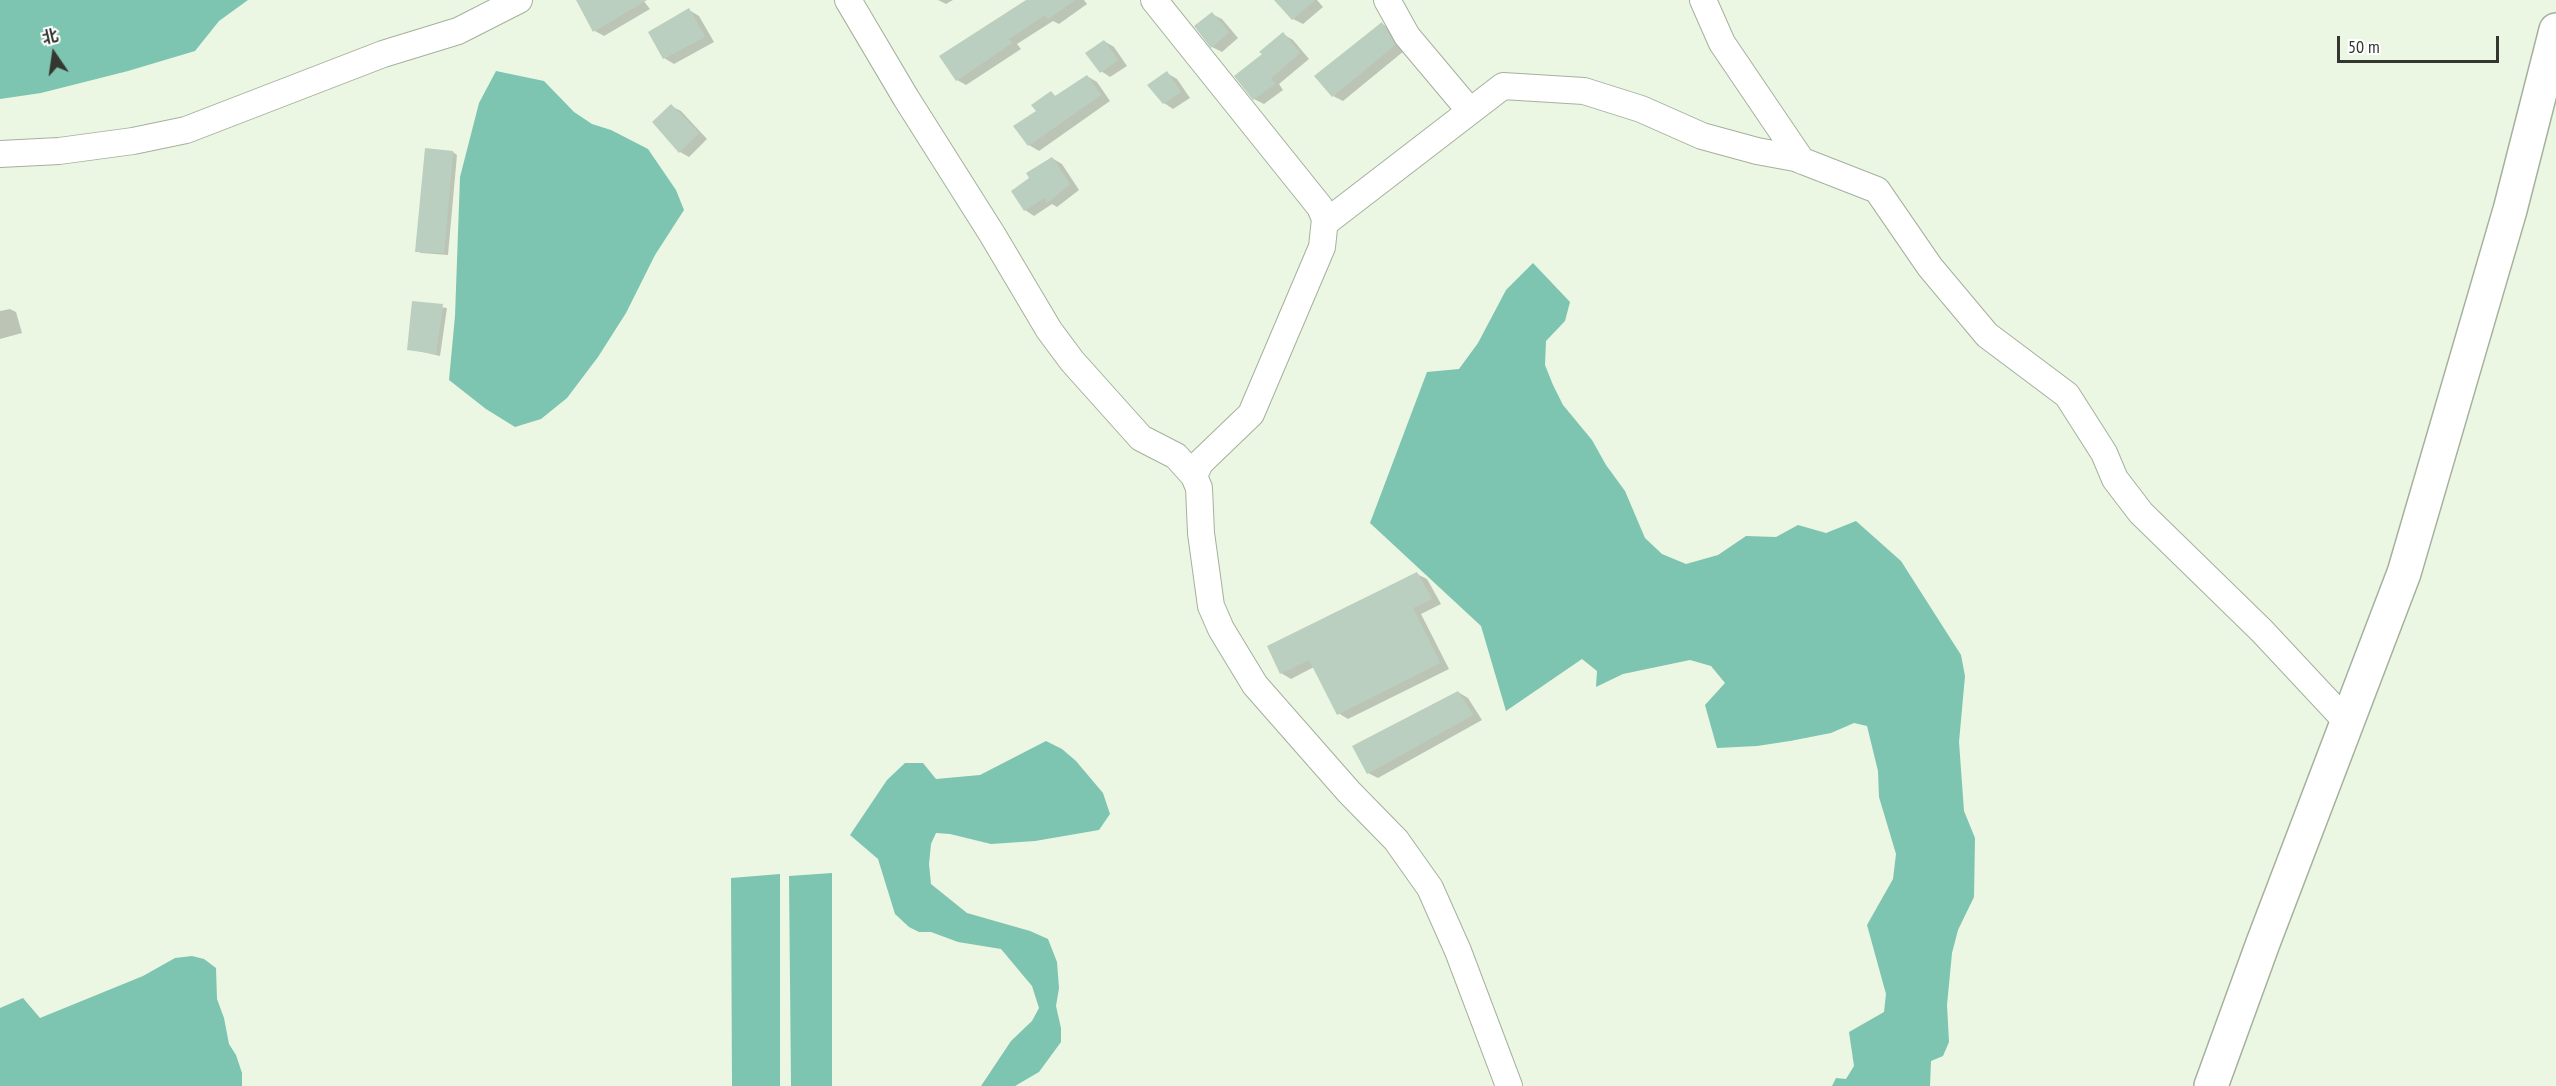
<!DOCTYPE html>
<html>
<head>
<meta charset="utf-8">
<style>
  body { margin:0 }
  #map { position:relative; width:2556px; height:1086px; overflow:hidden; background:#ebf7e3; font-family:"PT Sans Narrow","Noto Sans SC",sans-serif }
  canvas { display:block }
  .north { position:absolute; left:24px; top:24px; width:60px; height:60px; -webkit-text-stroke:4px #fff; paint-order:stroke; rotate:347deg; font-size:16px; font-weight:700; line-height:24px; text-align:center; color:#33372f }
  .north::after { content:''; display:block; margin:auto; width:21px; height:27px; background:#33372f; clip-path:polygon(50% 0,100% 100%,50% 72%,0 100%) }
  .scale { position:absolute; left:2337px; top:36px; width:162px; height:27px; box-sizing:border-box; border:3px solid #33372f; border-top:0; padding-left:8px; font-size:18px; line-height:21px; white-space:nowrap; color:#33372f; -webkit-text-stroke:4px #fff; paint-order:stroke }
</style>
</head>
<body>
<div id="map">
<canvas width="2556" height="1086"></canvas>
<div class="north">北</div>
<div class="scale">50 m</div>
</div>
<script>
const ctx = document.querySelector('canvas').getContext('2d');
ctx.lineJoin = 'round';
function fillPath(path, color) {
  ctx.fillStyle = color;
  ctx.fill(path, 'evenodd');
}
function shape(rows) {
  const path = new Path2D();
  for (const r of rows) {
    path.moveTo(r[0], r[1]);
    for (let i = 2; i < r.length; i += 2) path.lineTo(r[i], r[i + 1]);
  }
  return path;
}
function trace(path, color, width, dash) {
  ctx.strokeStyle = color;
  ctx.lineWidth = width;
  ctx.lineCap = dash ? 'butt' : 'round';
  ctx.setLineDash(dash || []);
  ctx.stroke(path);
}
fillPath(shape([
  [0,0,248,0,219,21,195,51,128,71,41,93,0,99],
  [496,71,544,81,574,112,592,124,611,130,648,149,676,190,684,210,655,255,626,313,598,357,567,398,541,419,515,427,486,409,449,380,455,316,460,177,479,103],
  [1533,263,1570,302,1565,321,1546,341,1545,365,1553,385,1563,405,1592,440,1606,465,1625,491,1645,538,1662,554,1686,564,1718,555,1746,536,1776,537,1798,525,1826,533,1856,521,1901,561,1961,655,1965,676,1959,742,1964,811,1975,838,1974,897,1958,930,1952,953,1947,1005,1949,1042,1943,1056,1931,1061,1930,1086,1832,1086,1836,1078,1846,1079,1854,1066,1849,1032,1884,1012,1886,994,1867,925,1893,879,1896,854,1879,797,1878,771,1867,726,1854,723,1831,733,1790,741,1757,746,1717,748,1705,705,1725,683,1711,666,1690,660,1623,674,1596,687,1597,671,1582,659,1506,711,1481,626,1370,523,1427,372,1459,369,1478,343,1506,290],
  [1046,741,1062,749,1076,761,1103,793,1110,814,1099,830,1035,841,991,844,950,834,936,833,931,844,929,864,931,884,967,913,1030,931,1048,939,1057,962,1059,988,1056,1006,1061,1028,1061,1042,1039,1072,1015,1086,981,1086,1011,1041,1032,1021,1039,1008,1032,986,1001,949,958,942,931,932,919,932,909,927,895,914,878,859,850,835,887,780,905,763,923,763,936,779,980,775],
  [832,873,832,1086,791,1086,789,876],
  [780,874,780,1086,732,1086,731,878],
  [192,956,204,959,216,968,217,999,224,1018,229,1044,236,1055,242,1073,242,1086,0,1086,0,1008,23,998,40,1018,143,976,175,958]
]), '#7dc4b1');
fillPath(shape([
  [585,0,643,0,650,9,604,36,595,31],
  [938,0,953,0,946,4],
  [1028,0,1084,0,1087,4,1059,24,1053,21,1017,44,1021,49,966,85,957,80],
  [1276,0,1317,0,1323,7,1303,24,1293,19],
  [689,10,699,16,714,42,674,64,664,58],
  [1212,14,1222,19,1238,38,1222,52,1212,47],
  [1382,24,1392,29,1404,51,1343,101,1333,96],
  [1283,34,1293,40,1309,59,1279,84,1283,90,1264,104,1254,99],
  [1104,41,1114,47,1127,66,1110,77,1101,71],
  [1167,73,1177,79,1190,98,1173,109,1164,103],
  [1087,76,1097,82,1110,101,1039,151,1029,145,1015,127,1038,111,1051,93,1057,97],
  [671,106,681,111,707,139,689,157,680,152],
  [426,150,453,152,457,155,448,255,421,253,417,251],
  [1052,158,1062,164,1079,190,1057,207,1052,204,1034,216,1025,210,1031,178],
  [413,303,447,308,440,356,409,349],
  [10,309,16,312,22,333,0,339,0,311],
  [1417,574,1427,579,1441,604,1421,614,1449,669,1348,719,1338,713,1314,667,1291,679,1281,673],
  [1458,692,1468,698,1482,720,1378,778,1368,773]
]), '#0003');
fillPath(shape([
  [576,0,647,0,593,32],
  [1026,0,1075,0,1048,19,1045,15,1009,39,1012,43,956,81,939,56],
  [1274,0,1315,0,1292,20],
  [689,8,705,37,663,59,648,32],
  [1212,12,1229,32,1211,48,1194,26],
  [1382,22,1395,45,1332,97,1314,76],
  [1283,32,1300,53,1271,78,1275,84,1253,100,1234,76,1262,54,1259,52],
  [1104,40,1118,60,1100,73,1085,53],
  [1167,71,1181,92,1163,104,1147,85],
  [1087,75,1101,95,1028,146,1013,126,1036,111,1031,105,1051,91,1055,96],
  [671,104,699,133,679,153,652,122],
  [425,148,453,151,444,253,415,252],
  [1052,157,1070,184,1047,203,1044,198,1024,211,1011,191,1029,178,1026,173],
  [412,301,443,304,436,354,407,350],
  [1417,572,1432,599,1413,608,1440,663,1337,715,1309,660,1280,674,1267,646],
  [1458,691,1473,715,1367,774,1352,746]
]), '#bbcfc0');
const street = shape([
  [848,0,906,98,992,234,1049,330,1072,361,1141,438,1176,456,1194,476,1199,488,1201,533,1211,606,1221,629,1255,685,1349,792,1396,840,1430,888,1458,951,1509,1086],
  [1154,0,1320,207,1325,219,1322,247,1251,414,1200,463,1194,476],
  [1387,0,1407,36,1470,111],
  [1703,0,1722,43,1802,161],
  [0,154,59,151,133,141,186,130,383,54,458,31,519,0],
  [1325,223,1503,86,1584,91,1641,109,1702,136,1757,151,1795,158,1877,190,1930,267,1987,335,2067,395,2104,453,2115,479,2141,513,2262,631,2347,722]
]);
const primary = shape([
  [2211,1086,2263,943,2404,573,2510,210,2556,30]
]);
trace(street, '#a5b09d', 28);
trace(primary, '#a5b09d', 36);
trace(street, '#fff', 26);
trace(primary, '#fff', 33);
</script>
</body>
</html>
